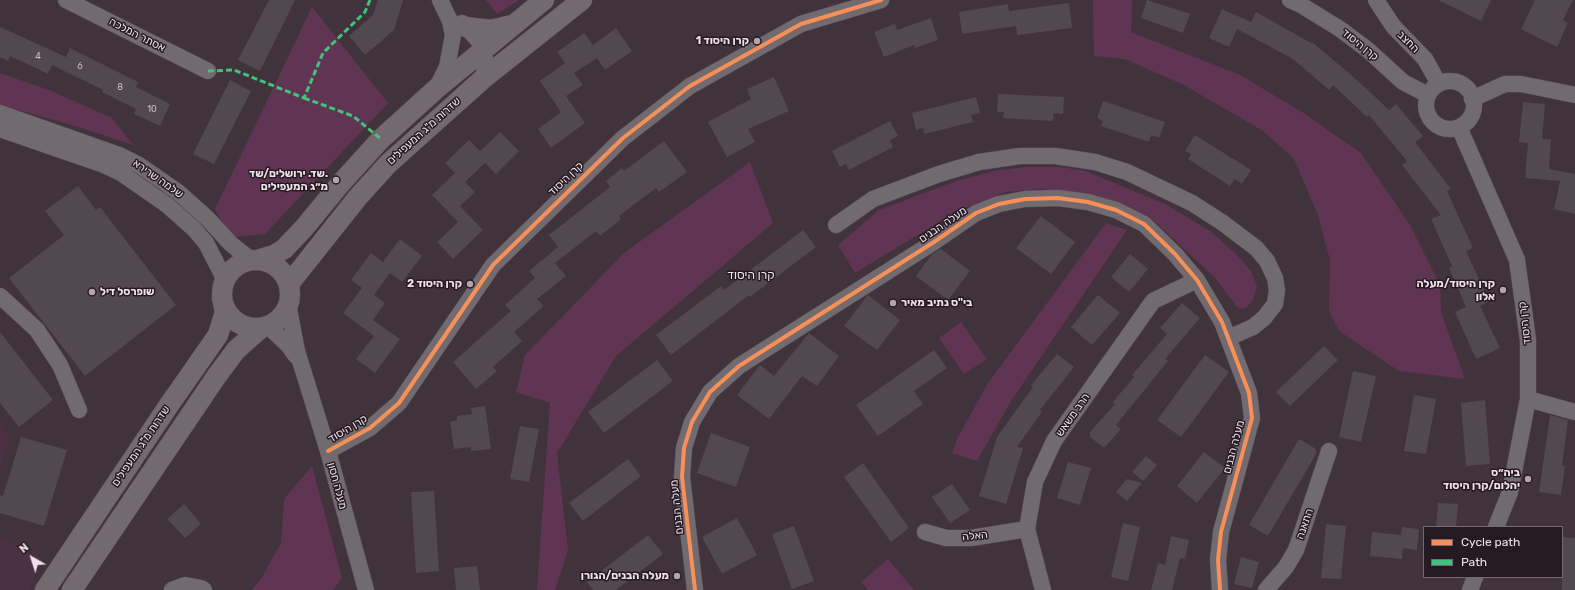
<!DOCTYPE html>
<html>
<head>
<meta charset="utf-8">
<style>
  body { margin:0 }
  #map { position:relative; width:1575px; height:590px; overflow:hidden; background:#40333c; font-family:Rubik,sans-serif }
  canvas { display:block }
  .legend { position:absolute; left:1423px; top:526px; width:140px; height:52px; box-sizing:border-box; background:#251a21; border:1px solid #766971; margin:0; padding:5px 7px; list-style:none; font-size:12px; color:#efe0ea }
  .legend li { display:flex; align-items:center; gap:8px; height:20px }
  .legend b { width:20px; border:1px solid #766971 }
  .north { position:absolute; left:12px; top:538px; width:40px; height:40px; -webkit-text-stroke:3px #251a21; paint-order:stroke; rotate:321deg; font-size:11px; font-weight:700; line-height:16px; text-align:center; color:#efe0ea }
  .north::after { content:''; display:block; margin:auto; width:14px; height:18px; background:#efe0ea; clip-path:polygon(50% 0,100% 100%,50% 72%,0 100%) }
</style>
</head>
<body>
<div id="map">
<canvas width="1575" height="590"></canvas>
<ul class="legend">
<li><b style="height:5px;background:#f78f57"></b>Cycle path</li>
<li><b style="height:5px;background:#40c37c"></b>Path</li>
</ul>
<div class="north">N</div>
</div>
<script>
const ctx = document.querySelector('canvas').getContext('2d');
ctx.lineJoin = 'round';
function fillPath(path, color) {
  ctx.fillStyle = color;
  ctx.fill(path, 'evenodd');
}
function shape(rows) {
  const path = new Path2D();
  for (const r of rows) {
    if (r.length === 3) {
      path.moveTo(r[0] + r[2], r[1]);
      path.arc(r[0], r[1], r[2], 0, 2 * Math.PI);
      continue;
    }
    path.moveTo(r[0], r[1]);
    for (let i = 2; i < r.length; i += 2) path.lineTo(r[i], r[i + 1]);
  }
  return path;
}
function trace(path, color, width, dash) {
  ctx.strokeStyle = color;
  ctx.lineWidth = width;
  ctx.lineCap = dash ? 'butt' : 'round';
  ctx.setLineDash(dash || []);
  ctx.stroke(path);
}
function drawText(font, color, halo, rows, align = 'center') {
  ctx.font = font + ' Rubik,Heebo,sans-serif';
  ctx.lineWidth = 3;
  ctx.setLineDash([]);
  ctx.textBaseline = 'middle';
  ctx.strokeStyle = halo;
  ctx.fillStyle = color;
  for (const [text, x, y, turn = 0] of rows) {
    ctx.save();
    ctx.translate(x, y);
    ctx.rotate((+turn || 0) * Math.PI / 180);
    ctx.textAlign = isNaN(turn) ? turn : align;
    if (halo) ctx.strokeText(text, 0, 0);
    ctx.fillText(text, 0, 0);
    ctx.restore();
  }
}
fillPath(shape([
  [0,425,10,439,0,468],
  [0,539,43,559,29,590,0,590]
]), '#4c3144');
fillPath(shape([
  [486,0,519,0,497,14],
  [1093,0,1132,0,1131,32,1240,75,1302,112,1361,153,1410,225,1440,285,1441,312,1465,379,1399,371,1339,331,1329,311,1330,260,1318,215,1294,159,1263,131,1184,85,1125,59,1094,56],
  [312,7,388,103,265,234,232,237,215,209],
  [0,73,49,90,112,118,133,145,79,127,0,105],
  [750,162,773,223,616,356,557,453,568,550,555,590,537,590,550,403,516,392,525,355,624,253],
  [1025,167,1061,167,1085,171,1165,204,1210,231,1236,254,1251,271,1257,287,1253,300,1246,308,1238,308,1215,278,1151,218,1121,203,1095,195,1041,189,1006,192,957,211,855,273,838,245,879,210,956,181,994,171],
  [1106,223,1127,230,1011,401,977,461,952,453,958,437,988,383],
  [961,322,987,359,964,374,939,338],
  [312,466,342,578,333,590,251,590,261,579,281,543,284,499],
  [888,559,914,590,868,590,861,582]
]), '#603553');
fillPath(shape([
  [269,0,295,0,260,71,238,60],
  [378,0,403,0,394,30,365,55,349,36,373,15],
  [1147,0,1190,14,1183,33,1141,18],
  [1438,0,1491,0,1481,21],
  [1535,0,1573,0,1563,20,1568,23,1557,47,1521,29],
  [1069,3,1072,28,1017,35,1016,26,962,34,959,12,1008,4,1009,11],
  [1222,9,1251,22,1256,12,1311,43,1312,42,1357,80,1389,110,1396,104,1423,136,1415,142,1451,189,1447,191,1473,248,1466,251,1489,301,1480,306,1500,348,1476,359,1455,312,1466,307,1449,268,1452,266,1431,219,1441,215,1402,165,1407,161,1369,115,1367,117,1333,85,1329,90,1293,59,1237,29,1229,47,1209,38],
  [931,18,938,40,915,48,914,45,884,57,874,32,895,24,897,30],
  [0,27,66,57,70,48,138,82,136,87,170,104,160,126,134,114,136,109,102,92,103,90,52,65,48,74,10,56,8,61,0,57],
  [616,28,632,51,605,70,597,58,574,73,583,85,566,96,585,123,551,148,538,129,561,112,540,81,565,63,557,52,584,33,593,45],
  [774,77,789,111,748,129,755,142,727,157,708,122,751,99,747,89],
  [230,80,251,91,214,164,193,154],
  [998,94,1064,97,1063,114,1054,113,1053,121,1003,118,1004,112,997,112],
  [976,97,980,113,971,115,973,122,924,134,923,128,916,130,912,113],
  [1103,101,1165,122,1159,138,1151,135,1149,142,1101,126,1103,121,1097,118],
  [1523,102,1545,104,1542,139,1551,139,1549,169,1575,174,1575,214,1554,209,1560,181,1525,178,1528,143,1519,142],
  [890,121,898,136,890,140,893,147,849,170,846,164,840,167,832,151],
  [500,132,519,151,496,174,485,163,465,182,475,192,460,206,483,230,453,259,437,242,458,222,432,195,455,173,445,163,469,140,480,151],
  [1195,135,1251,170,1242,184,1235,179,1230,186,1188,159,1191,154,1185,151],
  [664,141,687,172,659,192,656,188,619,216,621,219,600,236,596,231,555,263,566,276,537,299,544,306,514,332,522,341,493,367,497,371,476,389,453,362,511,311,505,305,535,278,529,271,558,247,549,235,610,187,606,181,622,168,624,171],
  [78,186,96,210,100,207,176,305,85,376,9,278,64,235,45,211],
  [1041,216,1075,242,1051,274,1016,248],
  [803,230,816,247,750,297,749,295,671,355,656,335,721,286,724,290],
  [400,239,422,256,402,282,390,273,374,295,385,303,373,320,400,339,375,373,356,359,374,336,343,313,362,288,351,280,371,253,383,262],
  [941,249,970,271,948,300,916,276,932,254],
  [1130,254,1148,269,1129,292,1111,277],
  [868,295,900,320,877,350,844,326],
  [1098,295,1120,313,1092,345,1071,327],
  [1182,303,1200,318,1165,359,1168,361,1116,425,1121,429,1104,448,1090,437,1090,432,1115,404,1113,402,1134,377,1132,375,1167,334,1160,328],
  [0,332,53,400,19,427,0,403],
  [809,333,839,356,817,386,802,376,769,419,737,395,760,365,774,376],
  [1324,346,1338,360,1290,406,1276,392],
  [934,350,947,368,914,391,923,404,878,436,856,405],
  [1057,354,1074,367,1040,410,1042,412,1017,447,1023,448,1006,504,979,496,997,437,1033,387,1031,385],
  [1205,355,1229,372,1181,437,1157,420],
  [657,360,673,381,604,433,588,412],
  [1353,371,1376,376,1361,442,1339,437],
  [1414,395,1436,399,1426,454,1404,451],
  [1485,400,1490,464,1466,466,1461,403],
  [485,406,491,449,471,451,471,447,454,449,450,422,457,420,457,416,472,414,471,408],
  [1550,415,1568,420,1562,466,1565,466,1561,495,1539,492],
  [520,426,539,429,529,482,510,479],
  [711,433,750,447,736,487,697,473],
  [21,437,67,450,44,526,0,513,0,495,3,496],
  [1299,439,1316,449,1316,454,1268,536,1249,525],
  [1204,452,1225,468,1197,503,1177,486],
  [1146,456,1157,465,1143,481,1132,472],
  [628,459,641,476,583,521,569,503],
  [1068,462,1091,468,1080,505,1057,498],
  [863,463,909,528,891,542,844,477],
  [1127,479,1142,483,1127,501,1116,492],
  [952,484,970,510,950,523,932,497],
  [434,491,439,571,416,573,411,492],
  [1438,503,1458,504,1456,527,1436,527],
  [184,504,201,524,185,538,167,519],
  [737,518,757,555,722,574,702,537],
  [1123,523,1140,527,1128,581,1111,577],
  [1326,524,1346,526,1341,579,1321,578],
  [794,526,814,581,792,589,772,534],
  [1402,527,1419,529,1417,550,1403,548,1402,559,1370,556,1372,532,1401,535],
  [648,535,663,554,616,590,593,590,587,582],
  [1171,536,1189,540,1185,559,1180,558,1172,590,1151,590,1158,563,1165,565],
  [1562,537,1575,538,1575,590,1562,590],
  [1241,557,1259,562,1252,588,1234,584],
  [477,566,480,590,456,590,454,568]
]), '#52484f');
const minor = shape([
  [66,0,208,71],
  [1290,0,1301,5,1340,29,1368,50,1403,82,1428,95],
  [1376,0,1393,26,1425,59,1439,84],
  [462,23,478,40,483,49,485,59,484,78],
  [1450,105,24],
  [438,85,447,67,453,35,450,21,440,0],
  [1472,99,1505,84,1521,84,1575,95],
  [0,113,119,155,139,165,178,192,207,218,231,244,251,260],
  [1459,127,1517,260,1528,340,1528,399,1510,492,1496,527],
  [0,129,104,165,121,173,167,205,194,229,206,243,225,280],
  [836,225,873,199,939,174,979,162,1020,156,1055,156,1095,162,1127,172,1192,203,1223,223,1256,248,1267,261,1275,278,1277,290,1275,304,1264,318,1253,327,1228,338],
  [0,296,37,330,60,365,79,410],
  [288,304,297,351,328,451,366,590],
  [268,326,288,345,296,356],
  [1528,399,1575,412],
  [328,451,370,428,399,403,493,265,623,138,690,86,801,24,881,0],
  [925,532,946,538,971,538,1027,529],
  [172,590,185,585,201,588,204,590],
  [695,590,682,477,684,448,692,422,710,392,739,366,934,242,976,213,999,204,1025,199,1058,198,1088,202,1116,210,1144,224,1175,254,1197,280,1222,322,1249,393,1252,418,1221,532,1218,560,1220,590],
  [1043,590,1027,529,1035,482,1054,441,1153,301,1197,280],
  [1266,590,1286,567,1296,550,1329,451],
  [1470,590,1475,577]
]);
const major = shape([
  [466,27,491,30,512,25],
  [257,260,274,255,284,249,304,228,341,183,381,139,436,89,544,0],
  [256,294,34],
  [289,284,358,197,388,164,484,78,582,0],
  [45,590,169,405,218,335,225,312,222,298],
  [72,590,216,377,236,350,261,328]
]);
trace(minor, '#5b5057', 17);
trace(major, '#5b5057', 21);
trace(minor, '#716a6f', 16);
trace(major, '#736a70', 20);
trace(shape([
  [208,71,234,70,304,98,323,53,365,12,370,0],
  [304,98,353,116,381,139]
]), '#40c37c', 3, [6, 3]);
trace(shape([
  [328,451,370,428,399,403,493,265,623,138,690,86,801,24,881,0],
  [695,590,682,477,684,448,692,422,710,392,739,366,934,242,976,213,999,204,1025,199,1058,198,1088,202,1116,210,1144,224,1175,254,1197,280,1222,322,1249,393,1252,418,1221,532,1218,560,1220,590]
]), '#f78f57', 4);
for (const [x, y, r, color] of [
  [757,41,4,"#b2a3ad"],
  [336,180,4,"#b2a3ad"],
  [470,284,4,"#b2a3ad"],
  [1503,290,4,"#b2a3ad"],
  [92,292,4,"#b2a3ad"],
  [893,303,4,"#b2a3ad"],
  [1528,479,4,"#b2a3ad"],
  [677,576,4,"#b2a3ad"]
]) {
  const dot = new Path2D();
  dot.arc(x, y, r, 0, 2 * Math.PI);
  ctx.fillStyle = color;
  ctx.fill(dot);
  trace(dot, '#251a21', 1.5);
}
drawText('9px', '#c8bac3', null, [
  ["4",38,56],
  ["6",80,66],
  ["8",120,87],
  ["10",152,109]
]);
drawText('11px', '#efe0ea', '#251a21', [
  ["אסתר המלכה",137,35,27],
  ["החצב",1408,42,45],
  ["קרן היסוד",1360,45,39],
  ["שדרות מ\"ג המעפילים",424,131,-42],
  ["שלמה שרירא",158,179,35],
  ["קרן היסוד",566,179,-44],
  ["מעלה הבנים",943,225,-34],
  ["קרן היסוד",1525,323,-97],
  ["הרב משאש",1073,415,-55],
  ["קרן היסוד",348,429,-31],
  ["שדרות מ\"ג המעפילים",141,446,-56],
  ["מעלה הבנים",1234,447,-75],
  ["מעלה חסון",337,486,75],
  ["מעלה הבנים",677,507,-96],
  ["התאנה",1305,524,-71],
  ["האלה",975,536,-6]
]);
drawText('bold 11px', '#efe0ea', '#251a21', [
  ["קרן היסוד 1",749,41],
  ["שד. ירושלים/שד.",328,174],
  ["מ״ג המעפילים",328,187],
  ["קרן היסוד 2",462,284],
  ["קרן היסוד/מעלה",1495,284],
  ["אלון",1495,297],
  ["שופרסל דיל",100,292,"left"],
  ["בי\"ס נתיב מאיר",901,303,"left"],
  ["ביה״ס",1520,473],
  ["יהלום/קרן היסוד",1520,486],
  ["מעלה הבנים/הגורן",669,576]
], 'right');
drawText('12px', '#efe0ea', '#251a21', [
  ["קרן היסוד",751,276]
]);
</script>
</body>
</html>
